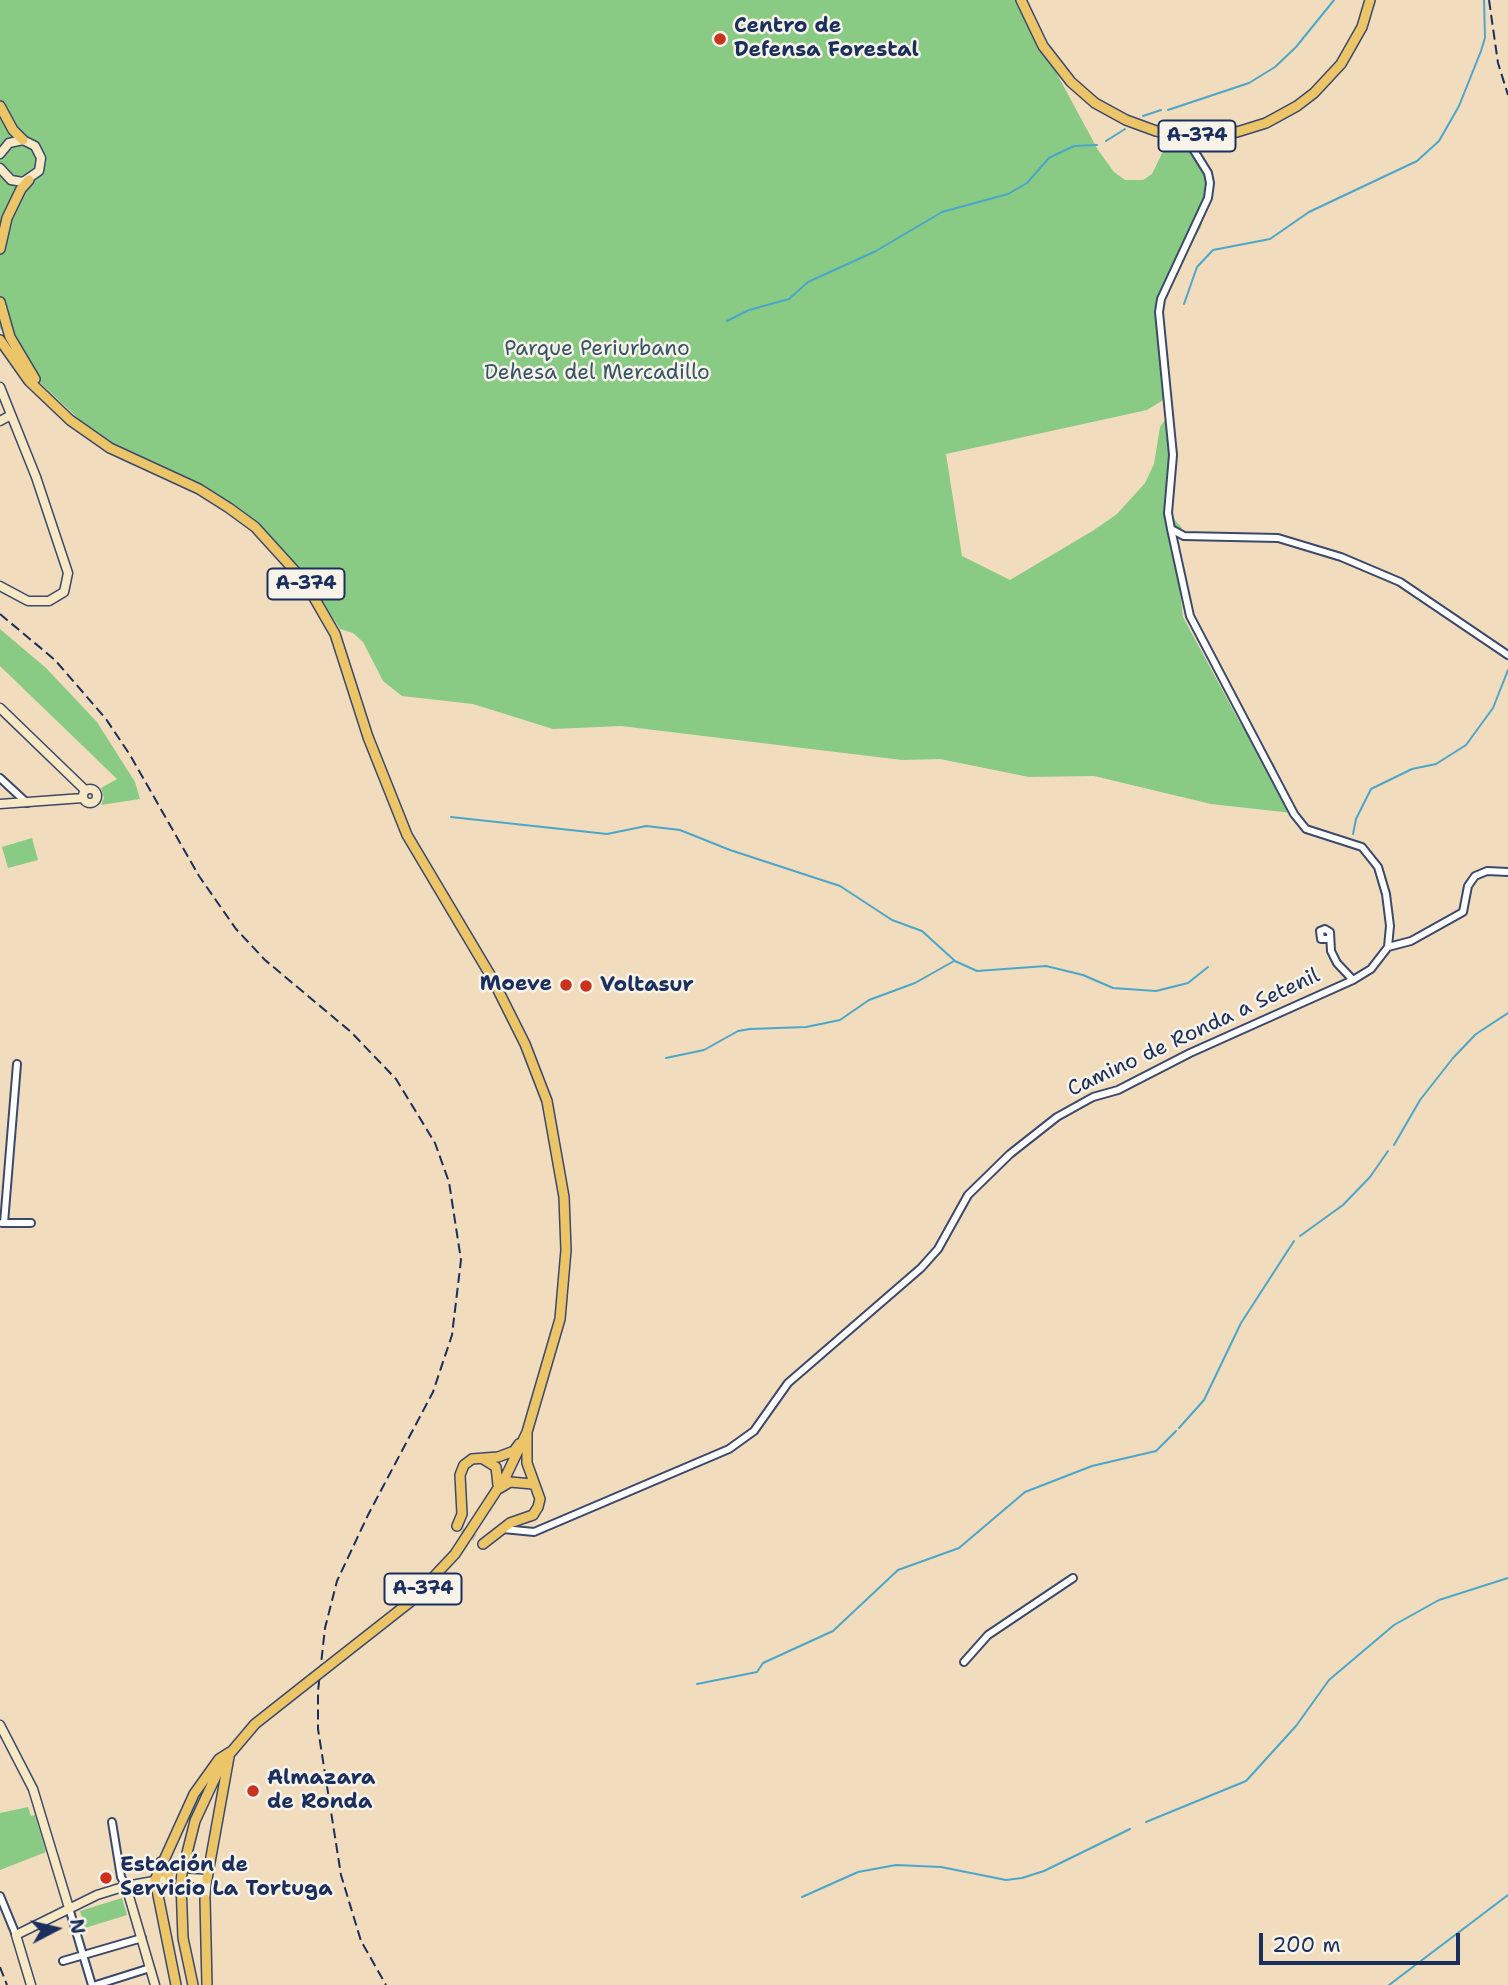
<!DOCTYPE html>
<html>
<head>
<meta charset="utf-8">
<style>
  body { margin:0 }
  #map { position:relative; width:1508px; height:1985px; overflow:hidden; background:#f1dcbd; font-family:"Shantell Sans",sans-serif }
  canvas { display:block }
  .north { position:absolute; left:21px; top:1894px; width:70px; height:70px; -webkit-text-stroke:5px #f7f3e8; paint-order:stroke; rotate:83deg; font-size:19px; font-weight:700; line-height:28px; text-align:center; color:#1b2f5e }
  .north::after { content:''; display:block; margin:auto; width:24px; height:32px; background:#1b2f5e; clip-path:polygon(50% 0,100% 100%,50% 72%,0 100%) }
  .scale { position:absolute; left:1259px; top:1933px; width:201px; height:32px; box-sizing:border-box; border:4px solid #1b2f5e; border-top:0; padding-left:9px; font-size:21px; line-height:24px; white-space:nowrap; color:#1b2f5e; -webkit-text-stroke:5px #f7f3e8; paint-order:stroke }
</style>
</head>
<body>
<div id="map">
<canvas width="1508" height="1985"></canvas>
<div class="north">N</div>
<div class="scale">200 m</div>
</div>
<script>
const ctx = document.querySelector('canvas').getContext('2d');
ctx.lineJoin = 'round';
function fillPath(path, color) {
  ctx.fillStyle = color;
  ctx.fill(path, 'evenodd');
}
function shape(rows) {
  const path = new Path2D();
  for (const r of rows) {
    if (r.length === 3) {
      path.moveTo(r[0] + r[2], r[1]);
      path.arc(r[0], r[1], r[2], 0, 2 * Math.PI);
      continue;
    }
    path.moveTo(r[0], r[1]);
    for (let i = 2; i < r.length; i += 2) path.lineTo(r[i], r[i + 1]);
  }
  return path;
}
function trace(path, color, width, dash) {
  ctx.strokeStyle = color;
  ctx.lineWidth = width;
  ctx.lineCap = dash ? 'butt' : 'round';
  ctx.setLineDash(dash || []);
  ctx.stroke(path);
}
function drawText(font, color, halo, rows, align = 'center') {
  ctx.font = font + ' "Shantell Sans",sans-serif';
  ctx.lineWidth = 5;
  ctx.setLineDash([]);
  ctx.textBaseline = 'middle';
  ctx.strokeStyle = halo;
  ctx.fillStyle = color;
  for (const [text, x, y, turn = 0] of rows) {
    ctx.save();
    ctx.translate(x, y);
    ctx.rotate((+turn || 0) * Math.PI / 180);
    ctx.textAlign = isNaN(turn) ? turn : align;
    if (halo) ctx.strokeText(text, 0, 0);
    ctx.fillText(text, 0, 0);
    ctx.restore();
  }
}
fillPath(shape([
  [0,0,1017,0,1098,150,1114,172,1125,180,1143,180,1152,174,1168,141,1194,143,1208,174,1209,190,1201,227,1173,273,1164,295,1162,312,1168,397,1147,410,946,454,962,556,1010,580,1094,530,1117,514,1145,483,1154,464,1160,427,1170,413,1168,502,1173,518,1182,528,1174,538,1183,617,1239,721,1274,764,1292,813,1211,804,1094,776,1029,777,940,759,902,760,621,726,553,729,473,704,402,696,383,681,363,642,353,633,340,629,308,579,269,536,180,477,125,451,80,420,36,379,0,328],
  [0,629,46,668,97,722,135,782,140,799,101,805,104,798,101,788,117,779,0,666],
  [32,838,38,860,8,868,2,847],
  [28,1807,31,1816,35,1815,46,1852,0,1870,0,1813],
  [122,1898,127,1915,85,1928,80,1911]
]), '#89cb84');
trace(shape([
  [1168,110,1249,83,1275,67,1296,47,1334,0],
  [1143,116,1161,110],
  [1106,141,1125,129],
  [1184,304,1197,267,1213,250,1270,239,1309,212,1417,161,1439,141,1459,106,1481,51,1485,38,1484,0],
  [727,321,749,310,789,299,808,282,876,251,942,212,1008,194,1027,183,1049,158,1057,154,1074,146,1097,145],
  [451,817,607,834,646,826,680,830,730,850,840,886,892,920,922,931,955,961,977,971,1046,966,1083,975,1113,988,1156,991,1188,983,1208,967],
  [1353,834,1356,819,1371,789,1412,769,1436,764,1466,745,1493,708,1508,670],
  [666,1058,704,1050,738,1031,750,1029,806,1027,840,1020,869,1000,915,983,954,961],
  [1394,1145,1420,1100,1453,1058,1476,1034,1508,1013],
  [1300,1236,1343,1205,1370,1177,1388,1151],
  [1179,1428,1204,1400,1241,1323,1294,1241],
  [697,1684,757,1672,763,1663,833,1631,898,1570,959,1548,1025,1492,1092,1466,1156,1451,1176,1431],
  [1146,1822,1246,1781,1296,1726,1329,1680,1394,1625,1439,1600,1508,1578],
  [802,1897,858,1872,896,1865,941,1867,1006,1880,1022,1878,1044,1871,1130,1829],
  [1389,1985,1508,1895]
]), '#4ba7c9', 2);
trace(shape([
  [462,1530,475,1538]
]), '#c6b9aa', 6, [6, 3]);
const street = shape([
  [1185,136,1208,173,1210,183,1208,198,1161,299,1159,312,1173,455,1168,513,1171,529,1184,536,1278,538,1341,557,1400,582,1508,655],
  [1171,529,1190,616,1294,814,1306,829,1362,847,1378,867,1386,894,1390,926,1388,947],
  [0,778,27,803],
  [1329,939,1321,939,1320,931,1325,929,1330,932,1331,951,1337,963,1353,980],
  [2,1223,31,1223],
  [4,1223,17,1064],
  [503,1529,534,1532,729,1449,754,1431,788,1383,921,1268,938,1249,968,1195,1010,1154,1057,1117,1093,1097,1118,1090,1190,1053,1353,980,1371,969,1388,947,1411,941,1463,912,1468,886,1475,876,1487,871,1508,872],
  [964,1662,988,1635,1073,1578],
  [112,1822,121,1877,126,1886],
  [0,1896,16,1935],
  [69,1908,92,1985],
  [63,1961,142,1938],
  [96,1985,150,1968]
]);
const secondary = shape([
  [0,154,9,143,23,140,35,146,41,158,39,171,23,182,11,180,0,168],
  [0,387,36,477,68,573,64,592,49,601,28,601,0,586],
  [0,421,11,415],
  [0,708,85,790],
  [90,796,7],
  [0,804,83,798],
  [0,1725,33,1789,69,1908],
  [188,1878,207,1879,205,1899],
  [126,1886,155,1985],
  [31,1985,16,1935,97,1895,126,1886,176,1877]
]);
const primary = shape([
  [1021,0,1043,46,1071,82,1095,103,1126,120,1156,131,1185,136,1237,132,1266,123,1297,106,1314,93,1341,64,1362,27,1370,0],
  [0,106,13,130,23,140],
  [0,249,7,218,21,189,29,180],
  [0,302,10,337,35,379],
  [0,340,29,381,70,420,110,448,199,489,229,508,255,527,305,582,335,634,368,737,407,835,492,978,525,1044,547,1101,564,1197,566,1250,560,1319,527,1432,506,1476,455,1554,410,1602,326,1668],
  [483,1459,496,1467,498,1485],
  [500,1488,510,1482,533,1484],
  [457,1526,462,1514,460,1475,464,1465,472,1459,498,1457,514,1451,519,1444],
  [483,1544,510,1523,533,1515,538,1507,540,1499,527,1463,527,1434],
  [161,1862,169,1877],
  [182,1873,195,1821,222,1763,255,1724,312,1679],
  [207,1879,229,1757],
  [181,1882,183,1938,193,1985],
  [205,1899,207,1985],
  [176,1985,155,1880,194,1794,219,1759,230,1752]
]);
trace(street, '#3b496c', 10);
trace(secondary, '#3b496c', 11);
trace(primary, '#3b496c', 12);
trace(street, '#fff', 6);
trace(secondary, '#f8e8c3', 8);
trace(primary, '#edc569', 9);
trace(shape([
  [1489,0,1498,63,1508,95],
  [0,614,55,660,106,719,130,755,199,876,236,929,265,960,351,1032,396,1079,435,1143,449,1182,461,1260,452,1335,433,1392,368,1515,337,1581,325,1628,318,1691,318,1729,341,1875,361,1941,386,1985],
  [0,1967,7,1985]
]), '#1b2f5e', 2, [10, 5]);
const primaryBridge = shape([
  [312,1679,326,1668],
  [181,1882,182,1873]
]);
trace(primaryBridge, '#3b496c', 12, []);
trace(primaryBridge, '#edc569', 9);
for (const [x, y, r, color] of [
  [720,39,7,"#c8321e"],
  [566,985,7,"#c8321e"],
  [586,986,7,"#c8321e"],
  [253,1791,7,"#c8321e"],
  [106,1878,7,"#c8321e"]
]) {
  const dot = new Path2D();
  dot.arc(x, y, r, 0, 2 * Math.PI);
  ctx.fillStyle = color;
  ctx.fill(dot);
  trace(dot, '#f7f3e8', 2.5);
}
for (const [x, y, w] of [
  [1197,136,77],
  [306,584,77],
  [423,1589,77]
]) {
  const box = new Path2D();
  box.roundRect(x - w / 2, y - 15.5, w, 31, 5);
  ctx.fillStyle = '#f7f3e8';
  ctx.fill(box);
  trace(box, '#1b2f5e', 2);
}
drawText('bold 19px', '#1b2f5e', null, [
  ["A-374",1197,136],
  ["A-374",306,584],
  ["A-374",423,1589]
]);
drawText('bold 21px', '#1b2f5e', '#f7f3e8', [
  ["Centro de",734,27],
  ["Defensa Forestal",734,51],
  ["Moeve",552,985,"right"],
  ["Voltasur",600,986],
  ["Almazara",267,1779],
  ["de Ronda",267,1803],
  ["Estación de",120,1866],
  ["Servicio La Tortuga",120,1890]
], 'left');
drawText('21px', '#365668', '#f7f3e8', [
  ["Parque Periurbano",597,350],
  ["Dehesa del Mercadillo",597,374]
]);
drawText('21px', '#1b2f5e', '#f7f3e8', [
  ["Camino de Ronda a Setenil",1194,1033,-25]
]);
</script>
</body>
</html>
